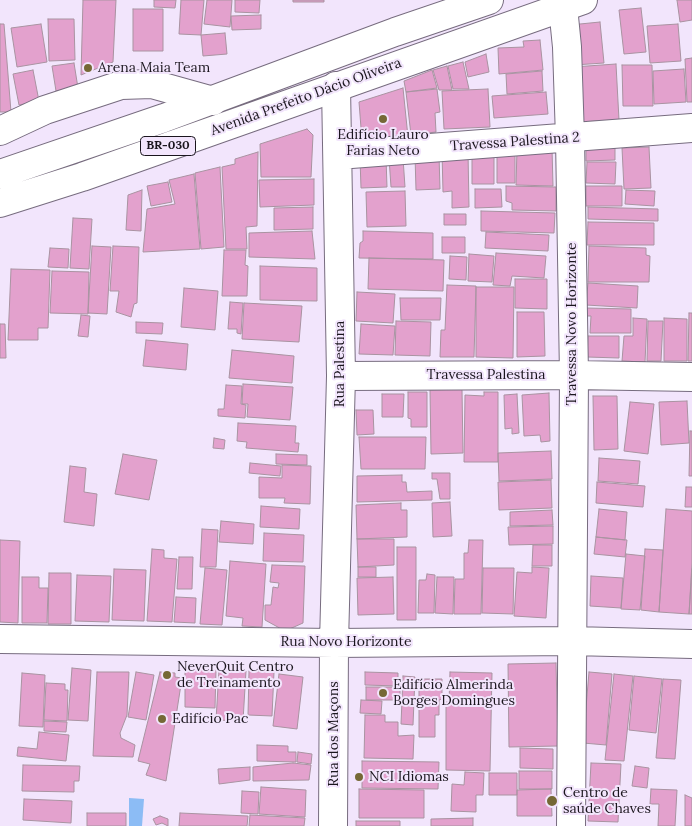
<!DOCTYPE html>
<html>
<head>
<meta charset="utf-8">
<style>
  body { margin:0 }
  canvas { display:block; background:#f2e5fc }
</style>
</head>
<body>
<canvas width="692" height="826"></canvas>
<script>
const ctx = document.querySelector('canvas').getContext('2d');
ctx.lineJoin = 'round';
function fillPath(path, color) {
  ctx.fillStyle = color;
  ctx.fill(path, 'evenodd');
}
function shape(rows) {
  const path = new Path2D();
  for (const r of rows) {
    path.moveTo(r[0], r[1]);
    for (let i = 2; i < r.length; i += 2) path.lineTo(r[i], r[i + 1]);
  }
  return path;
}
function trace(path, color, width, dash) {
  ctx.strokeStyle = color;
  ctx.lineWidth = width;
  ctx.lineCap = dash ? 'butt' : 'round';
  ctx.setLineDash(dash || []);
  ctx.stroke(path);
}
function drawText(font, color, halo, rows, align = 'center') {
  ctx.font = font + ' Lora,serif';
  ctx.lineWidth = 4;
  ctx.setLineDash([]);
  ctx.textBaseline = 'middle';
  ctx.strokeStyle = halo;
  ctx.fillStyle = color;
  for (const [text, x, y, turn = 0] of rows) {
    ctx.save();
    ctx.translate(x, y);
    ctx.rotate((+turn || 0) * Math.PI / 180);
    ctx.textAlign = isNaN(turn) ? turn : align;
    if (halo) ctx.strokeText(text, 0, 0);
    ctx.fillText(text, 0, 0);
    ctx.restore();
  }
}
fillPath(shape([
  [129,798,144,799,142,826,129,826]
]), '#8cbcf5');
const building = shape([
  [83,0,116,0,113,62,81,75,83,0],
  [154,0,176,0,175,8,154,7,154,0],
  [181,0,204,0,201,35,179,34,181,0],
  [207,0,232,0,230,27,204,24,207,0],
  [235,0,260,0,259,13,235,12,235,0],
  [293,0,324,0,324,2,293,2,293,0],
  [677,0,692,0,692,20,680,22,677,0],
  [641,8,646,52,624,54,619,10,641,8],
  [133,9,163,9,163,51,133,51,133,9],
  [261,15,261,29,232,30,231,16,261,15],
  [48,19,74,19,75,60,49,61,48,19],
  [600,22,604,63,574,65,570,25,600,22],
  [0,24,4,24,11,112,0,112,0,24],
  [41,24,47,62,17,67,11,28,41,24],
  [678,24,681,61,650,63,647,26,678,24],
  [225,33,227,54,203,56,201,35,225,33],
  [540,40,543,70,499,74,498,48,524,47,523,41,540,40],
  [486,54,489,72,468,77,465,62,486,54],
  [692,58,692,102,687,102,685,59,692,58],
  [463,62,469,89,453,89,448,66,463,62],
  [74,63,78,88,56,91,52,66,74,63],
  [616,64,619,120,576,122,573,67,616,64],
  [622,65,652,65,653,106,623,106,622,65],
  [447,66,452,90,439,90,433,70,447,66],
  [684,69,686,102,654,104,653,71,684,69],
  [33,70,39,101,19,105,13,74,33,70],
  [432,70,437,88,406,92,404,81,432,70],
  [542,71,543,91,507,94,506,74,542,71],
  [403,88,408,137,362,141,359,102,403,88],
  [437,89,440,112,435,113,436,132,411,135,406,92,437,89],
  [488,89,490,127,444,129,442,91,488,89],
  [546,92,548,114,494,118,492,96,546,92],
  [307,129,313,135,311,177,261,177,260,144,307,129],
  [615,145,615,160,586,161,586,146,615,145],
  [649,147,651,188,624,189,622,148,649,147],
  [552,148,553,186,516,185,517,149,552,148],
  [497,149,515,149,515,183,497,183,497,149],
  [472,151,494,151,494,184,472,184,472,151],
  [258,152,257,226,246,227,247,249,226,249,222,167,235,164,235,159,258,152],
  [442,152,468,152,469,207,452,208,452,191,443,192,442,152],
  [439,155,440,189,416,190,415,156,439,155],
  [386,158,387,187,361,188,360,159,386,158],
  [389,158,403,158,405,187,391,187,389,158],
  [587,162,616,162,615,184,586,183,587,162],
  [220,167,224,247,201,249,195,173,220,167],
  [194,174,200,249,143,252,147,209,175,204,169,180,194,174],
  [314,179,314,205,260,207,259,180,314,179],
  [168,182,172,202,151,206,147,186,168,182],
  [506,186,556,187,556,211,512,210,512,203,506,201,506,186],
  [586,186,622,186,622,206,586,206,586,186],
  [475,189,501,189,502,207,475,208,475,189],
  [142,190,141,231,126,230,128,195,142,190],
  [626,190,655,191,654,206,625,204,626,190],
  [405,191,406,226,367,227,366,192,405,191],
  [313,207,313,229,274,230,274,208,313,207],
  [588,207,658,209,658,221,588,219,588,207],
  [481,211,555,213,554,233,481,231,481,211],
  [444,214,466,214,466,225,444,225,444,214],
  [73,218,92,219,89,269,70,268,73,218],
  [588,222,654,223,654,245,587,245,588,222],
  [312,231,315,259,249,257,249,233,312,231],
  [363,231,433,233,433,259,359,258,360,243,363,241,363,231],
  [486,232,549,235,548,251,485,248,486,232],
  [442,237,465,237,465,253,442,253,442,237],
  [92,246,111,247,107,314,88,313,92,246],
  [113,246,139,247,137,303,134,304,131,317,116,312,119,291,110,291,113,246],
  [589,246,646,248,646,255,650,256,649,282,588,282,589,246],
  [50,248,69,249,68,268,48,267,50,248],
  [224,250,246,250,245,265,248,266,247,296,222,296,224,250],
  [496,253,546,256,544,278,512,276,510,286,493,285,496,253],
  [469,254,494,256,492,282,468,281,469,254],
  [450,256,467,257,466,280,449,279,450,256],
  [369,258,444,260,443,291,368,289,369,258],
  [260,266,317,268,317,301,260,300,260,266],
  [11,269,50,270,48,328,38,328,38,340,8,340,11,269],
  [52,271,89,272,88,314,50,313,52,271],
  [515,279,547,279,547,309,515,308,515,279],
  [588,283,638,286,637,308,586,305,588,283],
  [447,285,476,286,474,357,440,357,441,330,445,330,447,285],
  [476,287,514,287,513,358,476,357,476,287],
  [184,288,218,291,215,330,181,327,184,288],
  [357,292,395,294,393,323,356,321,357,292],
  [400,298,441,298,440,320,401,320,400,298],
  [230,302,243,303,241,334,237,333,237,329,228,329,230,302],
  [244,303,302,306,299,342,242,339,244,303],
  [586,308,631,309,631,333,590,333,591,316,585,316,586,308],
  [517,312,544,312,545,356,517,357,517,312],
  [689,313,692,313,692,361,688,361,689,313],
  [81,315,90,316,88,337,78,336,81,315],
  [633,318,647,319,645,362,622,361,624,336,633,336,633,318],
  [664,318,687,319,687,361,664,361,664,318],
  [396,321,431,322,430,356,395,355,396,321],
  [648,321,663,321,661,361,647,361,648,321],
  [136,322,163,323,162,334,136,333,136,322],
  [0,324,5,324,6,358,0,358,0,324],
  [361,324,395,326,393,355,359,354,361,324],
  [588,336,619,336,619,358,587,357,588,336],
  [146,340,188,344,186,370,143,366,146,340],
  [232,350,294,356,292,383,229,378,232,350],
  [243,384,293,387,290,420,247,417,248,404,242,404,243,384],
  [226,385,242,386,241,404,246,405,245,418,218,416,218,409,224,409,226,385],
  [462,389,463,453,431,454,430,390,462,389],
  [408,392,427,392,427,427,411,427,411,419,408,418,408,392],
  [484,392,498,392,498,462,464,462,465,395,484,396,484,392],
  [549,393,550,441,541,442,540,435,524,436,522,395,549,393],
  [382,394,404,394,403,417,382,417,382,394],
  [517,394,519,433,512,434,512,428,505,429,504,395,517,394],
  [593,396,617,396,618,449,594,450,593,396],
  [687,401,689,443,661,445,659,402,687,401],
  [630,402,654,404,648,454,624,451,630,402],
  [356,410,373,410,374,434,357,435,356,410],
  [238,423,296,426,295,443,299,443,298,452,246,448,247,442,237,441,238,423],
  [690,431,692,431,692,476,689,476,690,431],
  [359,437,426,437,425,469,361,469,359,437],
  [214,438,225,440,224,449,213,448,214,438],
  [551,451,552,479,499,481,498,453,551,451],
  [123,454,157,460,149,500,115,494,123,454],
  [276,454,307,455,307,465,276,464,276,454],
  [599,458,640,461,638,484,598,481,599,458],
  [250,463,281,466,280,476,249,473,250,463],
  [282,465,311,466,310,504,284,503,285,498,259,498,259,477,282,478,282,465],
  [70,466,86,468,84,492,97,494,94,526,64,522,70,466],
  [432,473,450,473,450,499,440,499,437,479,432,479,432,473],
  [402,475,402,482,406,482,407,492,432,491,432,500,357,502,357,476,402,475],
  [551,480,552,508,499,510,498,482,551,480],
  [597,482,645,486,643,507,596,503,597,482],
  [686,487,692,487,692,507,685,507,686,487],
  [450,502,452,536,433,537,432,503,450,502],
  [401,503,401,510,407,510,407,537,357,539,356,505,401,503],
  [261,506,300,509,299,529,260,527,261,506],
  [599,509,627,512,625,540,596,537,599,509],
  [666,509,692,511,692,563,689,614,659,612,666,509],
  [552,510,553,525,510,526,510,512,552,510],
  [221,521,254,524,253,544,219,542,221,521],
  [553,526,553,544,509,545,508,527,553,526],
  [202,529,218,530,216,567,200,567,202,529],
  [264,533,304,535,303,562,263,561,264,533],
  [596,537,627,540,625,557,594,554,596,537],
  [357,539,394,539,394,565,358,567,357,539],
  [0,540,20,541,18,623,0,622,0,540],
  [469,540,483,540,481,614,454,614,455,579,464,579,464,553,468,553,469,540],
  [533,545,552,545,552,566,532,566,533,545],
  [397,547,416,547,416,620,397,620,397,547],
  [152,549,164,550,164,558,177,559,172,622,147,621,152,549],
  [645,549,663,550,659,612,641,610,645,549],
  [626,554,645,556,640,610,621,609,626,554],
  [179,557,193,557,192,589,177,589,179,557],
  [230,561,266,564,262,627,242,626,243,618,226,616,230,561],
  [272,565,305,566,303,623,285,631,265,620,265,605,271,605,273,587,278,588,279,583,270,582,272,565],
  [358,567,376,567,376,577,358,577,358,567],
  [532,567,549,568,546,618,514,616,517,572,532,573,532,567],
  [205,568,227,570,222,625,200,624,205,568],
  [483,568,514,568,513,614,482,613,483,568],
  [114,569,146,570,144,621,112,620,114,569],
  [692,569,692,614,689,614,692,569],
  [49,573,71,573,71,624,48,624,49,573],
  [427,574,435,575,434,613,418,613,419,580,426,580,427,574],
  [77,575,111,576,109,622,75,621,77,575],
  [591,576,623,578,621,608,590,606,591,576],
  [22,577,39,577,39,588,48,588,47,623,22,623,22,577],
  [393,577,394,614,358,615,357,578,393,577],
  [437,577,454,577,453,614,435,613,437,577],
  [176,597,196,598,195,623,174,622,176,597],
  [556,663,558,746,509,747,508,664,556,663],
  [72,668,91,670,88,721,68,720,72,668],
  [185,669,216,670,215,708,185,707,185,669],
  [219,670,246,671,243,721,216,720,219,670],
  [249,671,274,672,272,716,248,715,249,671],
  [97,672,129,672,127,715,120,733,121,738,135,745,133,757,93,756,97,672],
  [136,672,154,675,146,720,128,717,136,672],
  [160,672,175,673,175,677,182,678,166,781,146,775,150,764,138,761,160,672],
  [365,672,398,673,398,686,365,685,365,672],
  [450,672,492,673,490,771,446,770,446,702,449,702,450,672],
  [589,672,612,674,606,745,583,743,589,672],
  [22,673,45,675,43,727,19,726,22,673],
  [279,674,303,677,297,729,273,726,279,674],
  [614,674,633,676,624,761,605,760,614,674],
  [403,676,415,677,413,725,401,724,403,676],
  [634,676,662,679,656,733,629,730,634,676],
  [419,679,442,679,442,699,439,700,439,715,435,715,435,737,419,737,419,679],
  [663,679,681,680,675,759,656,758,663,679],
  [46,683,65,684,65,690,68,690,67,721,44,720,46,683],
  [366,687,400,687,400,700,366,700,366,687],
  [361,700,382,701,381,714,360,713,361,700],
  [365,715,385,715,385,722,398,722,398,736,414,735,413,759,364,758,365,715],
  [44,721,67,722,66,732,44,731,44,721],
  [39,732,69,735,66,761,17,756,18,747,37,749,39,732],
  [257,745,288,746,288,752,296,752,296,762,257,761,257,745],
  [520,748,553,749,553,769,520,768,520,748],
  [298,752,312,754,311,764,297,762,298,752],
  [362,761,439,762,438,789,362,788,362,761],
  [293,763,311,765,309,780,253,781,253,767,293,763],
  [591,763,621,764,618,822,588,821,591,763],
  [23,765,80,766,79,781,74,781,74,792,22,791,23,765],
  [635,766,649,768,647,788,632,786,635,766],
  [250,767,250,780,219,784,218,769,250,767],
  [519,771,552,771,552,789,519,789,519,771],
  [465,772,484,773,483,795,476,795,476,812,451,811,452,784,464,785,465,772],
  [489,773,517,773,517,795,489,795,489,773],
  [261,787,306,790,305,817,259,814,261,787],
  [359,789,424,790,424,818,359,818,359,789],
  [551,789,552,816,517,816,517,790,551,789],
  [651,789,677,790,675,826,658,826,659,804,650,804,651,789],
  [242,791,259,792,258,814,241,813,242,791],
  [685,795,692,798,692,826,685,826,685,795],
  [24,799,72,801,71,823,23,820,24,799],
  [87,813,126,813,126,826,87,826,87,813],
  [180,813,248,816,247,826,179,826,180,813],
  [250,815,305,818,304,826,249,826,250,815],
  [160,816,168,819,168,826,162,823,156,825,153,819,160,816],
  [473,818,473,826,431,826,431,819,473,818],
  [356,821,400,821,400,826,356,826,356,821]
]);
fillPath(building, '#e3a1cd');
trace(building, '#a993a1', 1);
const minor = shape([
  [563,7,567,47,570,138,574,375,571,826],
  [0,131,45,110,121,85,152,84,213,101],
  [338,155,692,128],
  [341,376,574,375,692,377],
  [0,639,334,643,572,641,692,644],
  [333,826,334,643,341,376,336,86]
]);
const major = shape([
  [0,174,164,118,395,32,489,0],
  [0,203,82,177,583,0]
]);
trace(minor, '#776c7f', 30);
trace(major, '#776c7f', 30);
trace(minor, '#fff', 28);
trace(major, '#fff', 28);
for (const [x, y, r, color] of [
  [88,68,5,"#756835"],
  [383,119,5,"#756835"],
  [167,675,5,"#756835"],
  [383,693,5,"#756835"],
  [162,719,5,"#756835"],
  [359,777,5,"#756835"],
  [552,801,6,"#756835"]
]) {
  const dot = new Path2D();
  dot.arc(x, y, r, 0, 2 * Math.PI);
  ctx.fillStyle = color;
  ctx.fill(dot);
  trace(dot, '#f2e5fc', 2);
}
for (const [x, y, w] of [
  [168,146,55]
]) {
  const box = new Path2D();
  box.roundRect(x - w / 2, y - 9.5, w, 19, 4);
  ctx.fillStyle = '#f2e5fc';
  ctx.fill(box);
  trace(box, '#1a151d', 1);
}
drawText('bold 12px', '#1a151d', null, [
  ["BR-030",168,146]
]);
drawText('14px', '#1a151d', '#f2e5fc', [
  ["Arena Maia Team",98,68],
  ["Edifício Lauro",383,135,"center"],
  ["Farias Neto",383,151,"center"],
  ["NeverQuit Centro",177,667],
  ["de Treinamento",177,683],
  ["Edifício Almerinda",393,685],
  ["Borges Domingues",393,701],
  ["Edifício Pac",172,719],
  ["NCI Idiomas",369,777],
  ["Centro de",563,793],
  ["saúde Chaves",563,809]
], 'left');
drawText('14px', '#1a151d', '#f2e5fc', [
  ["Avenida Prefeito Dácio Oliveira",306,97,-20],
  ["Travessa Palestina 2",515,142,-4],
  ["Travessa Novo Horizonte",572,324,-90],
  ["Rua Palestina",340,364,-90],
  ["Travessa Palestina",486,375],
  ["Rua Novo Horizonte",346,642],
  ["Rua dos Maçons",334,734,-90]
]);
</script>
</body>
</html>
